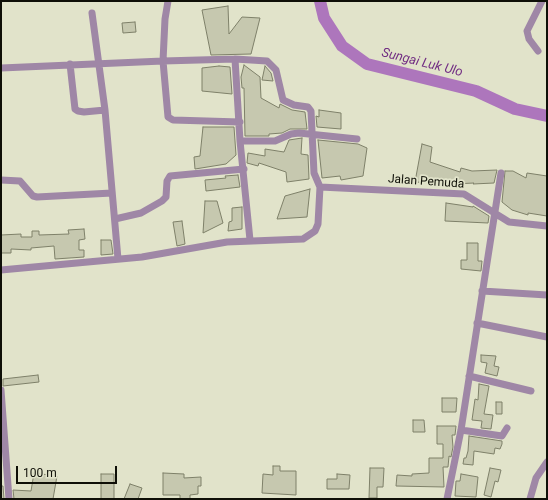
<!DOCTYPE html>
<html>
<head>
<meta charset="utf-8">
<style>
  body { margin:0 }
  #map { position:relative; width:548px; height:500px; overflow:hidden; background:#e1e3ca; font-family:Roboto,sans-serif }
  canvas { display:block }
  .frame { position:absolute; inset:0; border:2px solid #0e0f07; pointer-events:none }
  .scale { position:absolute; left:16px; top:466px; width:101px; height:18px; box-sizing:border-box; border:2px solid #0e0f07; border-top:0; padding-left:5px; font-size:12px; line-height:14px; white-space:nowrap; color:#0e0f07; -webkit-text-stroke:3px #e1e3ca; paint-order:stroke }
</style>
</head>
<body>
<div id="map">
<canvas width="548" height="500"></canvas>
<div class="frame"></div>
<div class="scale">100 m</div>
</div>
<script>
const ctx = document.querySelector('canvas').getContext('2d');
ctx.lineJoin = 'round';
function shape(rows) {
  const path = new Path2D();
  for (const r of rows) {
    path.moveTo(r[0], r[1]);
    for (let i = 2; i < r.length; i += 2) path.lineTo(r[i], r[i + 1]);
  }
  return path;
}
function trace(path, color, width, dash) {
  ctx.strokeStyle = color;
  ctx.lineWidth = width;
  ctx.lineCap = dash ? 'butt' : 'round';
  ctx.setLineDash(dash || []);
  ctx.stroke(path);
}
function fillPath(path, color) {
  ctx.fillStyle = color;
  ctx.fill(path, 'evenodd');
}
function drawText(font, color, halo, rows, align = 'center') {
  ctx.font = font + ' Roboto,sans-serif';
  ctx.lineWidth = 3.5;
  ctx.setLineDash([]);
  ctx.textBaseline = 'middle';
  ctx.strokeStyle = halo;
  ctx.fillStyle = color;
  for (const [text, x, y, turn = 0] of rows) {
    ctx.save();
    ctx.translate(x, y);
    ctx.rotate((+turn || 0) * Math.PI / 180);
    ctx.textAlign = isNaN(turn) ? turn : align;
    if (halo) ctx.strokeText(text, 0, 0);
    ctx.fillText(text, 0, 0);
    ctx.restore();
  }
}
trace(shape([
  [320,1,324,18,342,46,367,64,476,91,515,109,547,116]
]), '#ad76bc', 12);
const building = shape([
  [228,6,229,34,242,17,260,18,251,54,211,55,202,10,228,6],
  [135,22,136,32,123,33,122,23,135,22],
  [244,65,260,77,261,98,279,108,280,104,292,110,305,112,307,129,290,129,282,133,269,134,269,136,245,136,244,88,242,88,241,77,244,65],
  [219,66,230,67,232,94,202,91,202,68,219,66],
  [265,66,271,73,273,81,262,80,265,66],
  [319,110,341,113,341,129,317,127,316,116,319,117,319,110],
  [203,127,234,127,236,155,226,164,195,169,194,157,200,156,203,127],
  [302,138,301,154,308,155,309,179,287,182,286,172,259,163,258,166,247,163,248,153,265,156,265,149,284,152,289,140,302,138],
  [318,140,358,144,367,148,363,176,341,180,340,176,322,178,318,140],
  [422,144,432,147,430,162,460,172,461,168,472,171,497,170,494,183,473,184,474,183,454,184,415,182,422,144],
  [505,171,513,171,526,178,527,173,547,176,547,216,528,213,528,215,512,210,502,202,505,171],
  [238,175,240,187,206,191,205,180,226,178,225,176,238,175],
  [310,189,307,217,277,219,285,196,310,189],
  [205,201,217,201,223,223,203,233,205,201],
  [446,203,473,207,473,206,489,216,488,223,445,221,446,203],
  [242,207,242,229,228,231,229,222,232,221,232,208,242,207],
  [182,221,185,244,177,246,173,222,182,221],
  [84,229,85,239,79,240,79,250,84,250,84,257,55,259,54,246,31,248,31,250,11,249,11,253,1,253,1,235,21,234,21,237,32,237,32,231,39,231,39,235,69,234,68,230,84,229],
  [101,240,111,240,113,254,101,255,101,240],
  [467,243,478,243,478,261,482,261,481,271,461,269,461,260,467,260,467,243],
  [481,355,496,356,494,366,499,367,497,376,485,373,487,363,481,362,481,355],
  [38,375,39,382,3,386,3,379,38,375],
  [479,384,489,386,484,414,493,415,491,429,481,428,482,421,472,420,475,399,478,400,479,384],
  [442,398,457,398,456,412,442,412,442,398],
  [496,402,502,402,502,414,496,414,496,402],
  [413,420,424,420,425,432,413,432,413,420],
  [437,426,456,426,455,435,452,435,453,447,451,457,449,456,448,467,443,467,444,487,396,486,397,475,412,476,412,474,429,473,429,458,443,458,443,444,437,444,437,426],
  [469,436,502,441,502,444,500,449,495,448,494,454,474,451,473,465,463,464,464,458,466,458,468,451,469,436],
  [273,466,280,466,280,471,296,471,296,495,262,493,263,474,273,475,273,466],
  [370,468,384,468,383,487,377,487,377,498,369,498,370,468],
  [490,468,501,470,498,482,495,481,491,497,484,495,490,468],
  [34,473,57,476,53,499,14,499,13,490,31,491,34,473],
  [163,473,184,474,184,478,201,477,201,486,198,486,198,494,190,495,190,499,180,499,180,495,163,495,163,473],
  [101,474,114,474,114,499,101,499,101,474],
  [337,474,350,475,349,489,327,489,327,479,337,479,337,474],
  [461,474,478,477,476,497,455,496,456,481,460,481,461,474],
  [130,484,142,488,138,499,124,499,130,484],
  [1,486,3,486,4,499,1,499,1,486]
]);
fillPath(building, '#c6c8af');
trace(building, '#7e8069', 1);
trace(shape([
  [168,1,165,19,163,61,168,117,173,120,240,122],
  [92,13,105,110,118,259],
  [538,51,529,39,527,31,542,1],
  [235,59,240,141,250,240],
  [70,64,75,109,78,111,84,112,105,110],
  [1,68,163,61,235,59,267,61,276,70,283,100,294,105,308,107,311,111,314,173,320,187,318,224,315,231,303,239,227,242,142,257,1,270],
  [240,141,275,141,291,134,299,133,357,139],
  [1,180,20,181,33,196,37,197,112,193],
  [320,187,464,194,509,222,547,226],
  [115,219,141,213,162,201,166,197,167,181,170,176,244,169],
  [482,291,547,295],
  [477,323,547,337],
  [469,376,531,391],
  [1,390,9,499],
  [461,430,502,436,507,428],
  [447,499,461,430,501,173],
  [530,499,536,478,547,462]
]), '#9f87a6', 7);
drawText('12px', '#0e0f07', '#e1e3ca', [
  ["Jalan Pemuda",426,182,4]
]);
drawText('italic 13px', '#722e83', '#e1e3ca', [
  ["Sungai Luk Ulo",422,63,14]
]);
</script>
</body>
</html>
